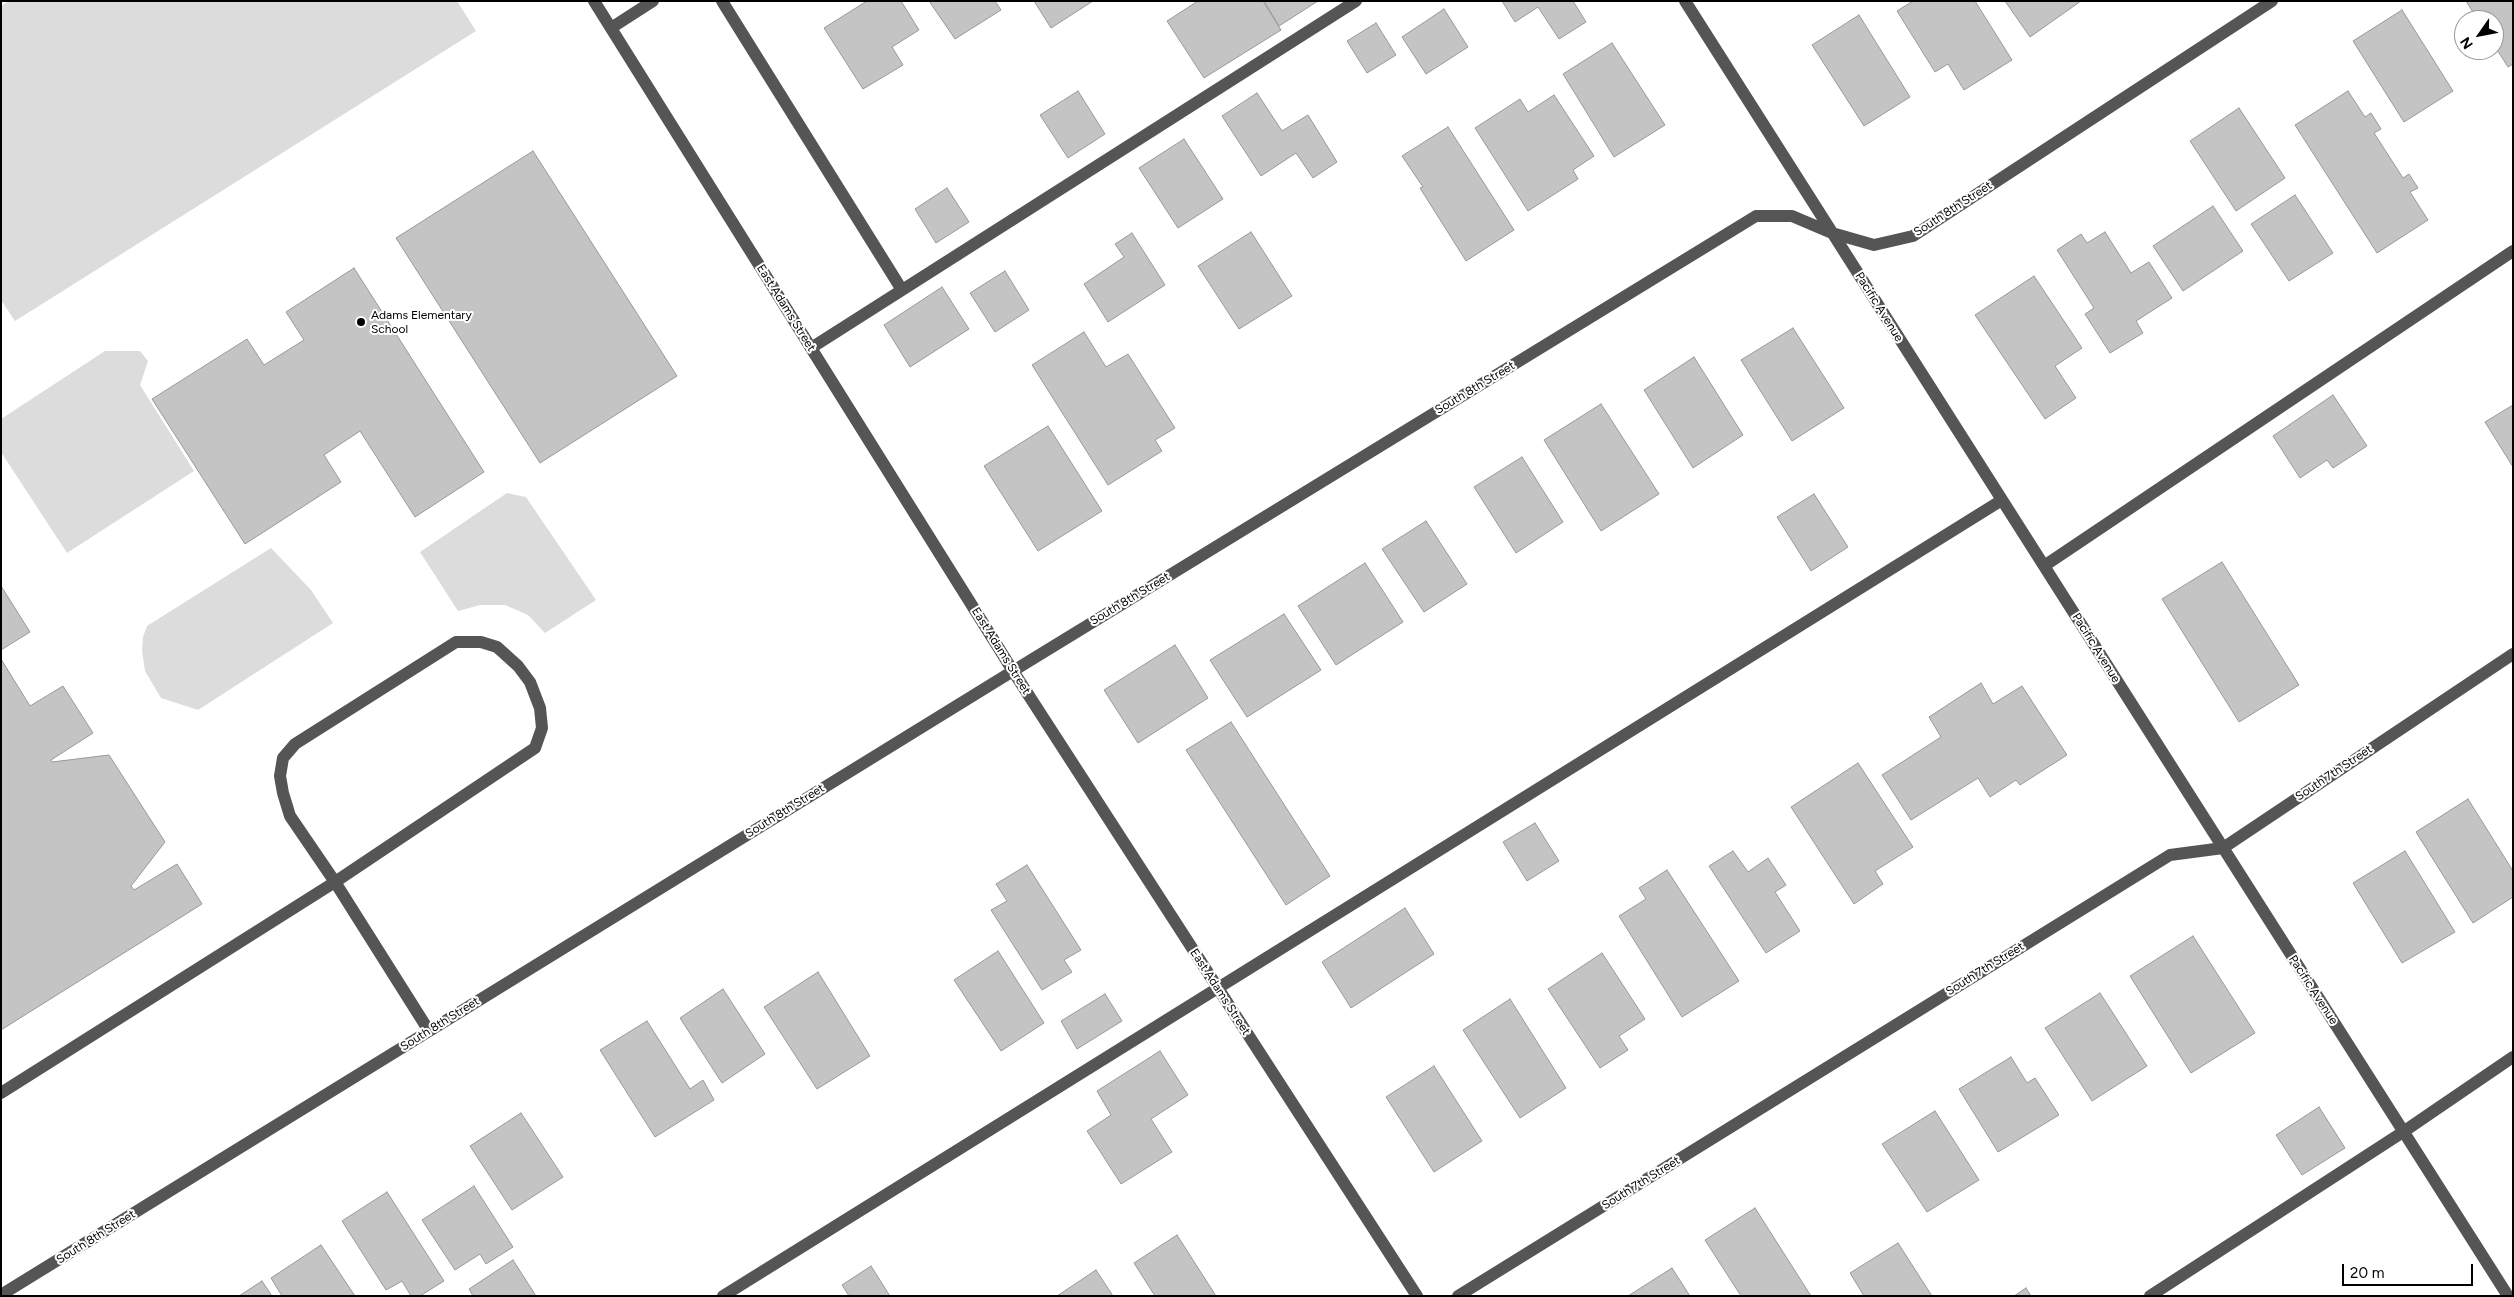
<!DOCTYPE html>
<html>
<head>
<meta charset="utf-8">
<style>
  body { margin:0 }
  #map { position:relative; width:2514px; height:1297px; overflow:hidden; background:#fff; font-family:Figtree,sans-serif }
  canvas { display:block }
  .frame { position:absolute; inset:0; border:2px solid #000; pointer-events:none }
  .north { position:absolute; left:2454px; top:10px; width:50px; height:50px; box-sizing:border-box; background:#fff; border:1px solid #999; border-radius:50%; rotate:237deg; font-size:14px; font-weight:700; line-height:20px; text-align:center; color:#000 }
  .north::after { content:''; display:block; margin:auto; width:18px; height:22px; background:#000; clip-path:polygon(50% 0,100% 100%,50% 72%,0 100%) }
  .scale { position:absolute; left:2342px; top:1264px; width:131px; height:22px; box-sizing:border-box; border:2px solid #000; border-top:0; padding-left:6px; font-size:15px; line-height:18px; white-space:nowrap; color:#000; -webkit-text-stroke:4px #fff; paint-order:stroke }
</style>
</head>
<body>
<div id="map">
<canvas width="2514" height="1297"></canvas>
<div class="frame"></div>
<div class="north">N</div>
<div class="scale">20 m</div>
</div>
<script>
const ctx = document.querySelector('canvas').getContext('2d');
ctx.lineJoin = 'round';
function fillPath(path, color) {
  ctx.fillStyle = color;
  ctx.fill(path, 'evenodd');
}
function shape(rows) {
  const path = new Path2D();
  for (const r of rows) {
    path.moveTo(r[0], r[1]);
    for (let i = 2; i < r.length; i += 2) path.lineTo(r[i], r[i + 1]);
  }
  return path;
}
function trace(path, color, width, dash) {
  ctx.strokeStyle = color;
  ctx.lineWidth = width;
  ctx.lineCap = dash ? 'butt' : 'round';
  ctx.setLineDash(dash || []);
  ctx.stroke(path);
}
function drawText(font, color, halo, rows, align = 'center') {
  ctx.font = font + ' Figtree,sans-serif';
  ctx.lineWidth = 4;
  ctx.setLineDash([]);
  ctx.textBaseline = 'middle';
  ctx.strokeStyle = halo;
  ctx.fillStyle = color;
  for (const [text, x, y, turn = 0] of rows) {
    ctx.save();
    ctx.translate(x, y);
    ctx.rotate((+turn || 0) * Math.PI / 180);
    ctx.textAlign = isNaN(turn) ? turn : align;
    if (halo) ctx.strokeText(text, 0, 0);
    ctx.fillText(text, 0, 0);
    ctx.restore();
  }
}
fillPath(shape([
  [9,1,457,1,476,31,15,321,1,300,1,6],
  [105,351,140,351,148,361,140,385,194,471,67,553,1,452,1,419],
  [507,493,526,497,596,600,545,633,528,615,505,605,480,605,458,611,420,552],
  [271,548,311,590,333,623,198,710,161,698,145,671,142,651,143,637,147,626]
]), '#dcdcdc');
const building = shape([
  [867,1,901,1,919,30,892,47,903,65,863,89,824,28,867,1],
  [929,1,995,1,1001,10,955,39,929,1],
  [1034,1,1093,1,1051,28,1034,1],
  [1198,1,1263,1,1281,30,1204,78,1167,21,1198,1],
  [1264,1,1318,1,1279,26,1264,1],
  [1502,1,1573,1,1586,22,1559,39,1538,7,1515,22,1502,1],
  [1913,1,1975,1,2012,60,1964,90,1948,64,1935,72,1897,11,1913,1],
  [2005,1,2081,1,2030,37,2005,1],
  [2466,1,2513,1,2513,64,2508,67,2494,45,2494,20,2478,20,2466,1],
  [1444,9,1468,47,1426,74,1402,37,1444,9],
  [2402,10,2453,91,2404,122,2353,41,2402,10],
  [1859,15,1910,97,1864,126,1812,45,1859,15],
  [1376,23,1396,55,1367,73,1347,41,1376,23],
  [1612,43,1665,125,1614,157,1563,74,1612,43],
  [1078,91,1105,134,1068,158,1040,115,1078,91],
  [2348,91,2365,117,2371,113,2381,129,2374,133,2403,178,2409,174,2418,188,2410,192,2428,220,2377,253,2295,125,2348,91],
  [1257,93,1282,131,1308,115,1337,162,1313,178,1296,153,1261,176,1222,116,1257,93],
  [1554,95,1594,156,1573,170,1578,179,1528,211,1475,128,1520,99,1528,112,1554,95],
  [2239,108,2285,178,2236,211,2190,141,2239,108],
  [1448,127,1514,230,1466,261,1420,188,1423,187,1402,156,1448,127],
  [1184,139,1223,199,1178,228,1139,168,1184,139],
  [533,151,677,376,540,463,396,238,533,151],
  [947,188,969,222,936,243,915,209,947,188],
  [2295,195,2333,253,2289,281,2251,224,2295,195],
  [2213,206,2243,251,2183,291,2153,246,2213,206],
  [1251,232,1292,296,1239,329,1198,266,1251,232],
  [2105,232,2131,273,2149,262,2172,298,2136,321,2143,333,2110,353,2085,314,2094,308,2057,250,2081,234,2087,243,2105,232],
  [1132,233,1165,285,1108,322,1084,284,1124,257,1115,244,1132,233],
  [354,268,484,472,415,517,360,431,324,455,341,482,245,544,152,399,247,339,264,365,304,340,286,312,354,268],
  [1005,271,1029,310,995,332,970,293,1005,271],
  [2034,276,2082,348,2055,366,2076,398,2045,419,1975,315,2034,276],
  [942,287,969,329,910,367,884,325,942,287],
  [1793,328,1844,408,1792,441,1741,360,1793,328],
  [1084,332,1106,367,1128,354,1175,428,1155,440,1162,451,1108,485,1032,365,1084,332],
  [1694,357,1743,435,1693,468,1644,390,1694,357],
  [2333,395,2367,446,2333,468,2327,460,2300,478,2273,436,2333,395],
  [1601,404,1659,494,1601,531,1544,440,1601,404],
  [2513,405,2513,467,2485,422,2513,405],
  [1048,426,1102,511,1038,551,984,466,1048,426],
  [1522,457,1563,522,1516,553,1474,487,1522,457],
  [1814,494,1848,547,1811,571,1777,517,1814,494],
  [1426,521,1467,584,1424,612,1382,549,1426,521],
  [2222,562,2299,685,2239,722,2162,599,2222,562],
  [1365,563,1403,622,1336,665,1298,606,1365,563],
  [1,586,30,632,1,650,1,586],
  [1284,614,1321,670,1247,717,1210,660,1284,614],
  [1175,645,1208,698,1138,743,1104,690,1175,645],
  [1,659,30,706,63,686,93,733,51,760,52,762,109,755,165,842,131,886,134,890,177,864,202,904,1,1030,1,659],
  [1981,683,1993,704,2022,686,2067,755,2020,785,2016,780,1990,797,1978,778,1911,820,1882,775,1941,737,1929,717,1981,683],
  [1231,722,1330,876,1286,905,1186,750,1231,722],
  [1858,763,1913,847,1875,871,1883,884,1854,904,1791,807,1858,763],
  [2468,799,2513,871,2513,897,2473,923,2416,832,2468,799],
  [1535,823,1559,861,1527,881,1503,842,1535,823],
  [1733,851,1748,872,1768,858,1786,885,1775,892,1800,931,1766,953,1709,866,1733,851],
  [2405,851,2455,932,2402,963,2353,883,2405,851],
  [1027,865,1081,950,1064,960,1072,972,1042,990,991,910,1007,901,996,884,1027,865],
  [1667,870,1739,981,1682,1017,1619,916,1646,899,1639,888,1667,870],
  [1405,908,1434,954,1351,1008,1322,962,1405,908],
  [2193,936,2255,1033,2191,1073,2130,976,2193,936],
  [998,951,1044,1023,1001,1051,954,980,998,951],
  [1602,953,1645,1019,1619,1036,1628,1050,1600,1068,1548,989,1602,953],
  [818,972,870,1056,817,1089,764,1007,818,972],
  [723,989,765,1054,722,1083,680,1018,723,989],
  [2100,993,2147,1066,2092,1101,2045,1028,2100,993],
  [1105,994,1122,1021,1077,1049,1061,1021,1105,994],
  [1510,999,1566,1088,1520,1118,1463,1030,1510,999],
  [647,1021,690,1089,703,1080,714,1100,655,1137,600,1050,647,1021],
  [1160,1051,1188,1095,1151,1119,1172,1152,1121,1184,1087,1131,1111,1115,1097,1091,1160,1051],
  [2011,1057,2027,1083,2035,1078,2059,1115,1998,1152,1959,1089,2011,1057],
  [1434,1066,1482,1141,1434,1172,1386,1097,1434,1066],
  [2319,1107,2345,1148,2302,1175,2276,1135,2319,1107],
  [1935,1111,1979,1180,1927,1212,1882,1144,1935,1111],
  [521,1113,563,1177,512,1210,470,1146,521,1113],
  [474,1186,513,1247,486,1264,480,1254,455,1270,422,1220,474,1186],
  [387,1192,444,1281,420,1296,411,1296,402,1281,386,1290,342,1221,387,1192],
  [1755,1208,1811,1296,1741,1296,1705,1240,1755,1208],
  [1177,1235,1216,1296,1155,1296,1134,1263,1177,1235],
  [1898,1243,1932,1296,1864,1296,1850,1273,1898,1243],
  [321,1245,355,1296,282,1296,271,1278,321,1245],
  [513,1260,536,1296,473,1296,469,1289,513,1260],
  [871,1266,890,1296,849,1296,842,1285,871,1266],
  [1672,1268,1690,1296,1628,1296,1672,1268],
  [1096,1270,1113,1296,1057,1296,1096,1270],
  [262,1281,272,1296,239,1296,262,1281],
  [2026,1288,2031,1296,2014,1296,2026,1288]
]);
fillPath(building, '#c4c4c4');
trace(building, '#999', 1);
trace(shape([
  [594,1,1013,671,1417,1296],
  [722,1,902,290],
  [1685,1,2508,1296],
  [611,28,653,1],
  [811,348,1356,1],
  [2044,566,2513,251],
  [456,642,481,642,497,647,518,666,530,682,540,708,542,728,535,748,335,882,290,816,283,793,280,776,283,758,295,744,456,642],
  [1,1093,335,882,429,1031],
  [1,1295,1013,671,1756,216,1792,216,1832,233,1874,245,1913,236,2272,1],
  [723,1296,2002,500],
  [1458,1296,2170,855,2223,848,2513,654],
  [2150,1296,2403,1132,2513,1057]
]), '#555', 12);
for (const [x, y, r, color] of [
  [361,322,5,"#000"]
]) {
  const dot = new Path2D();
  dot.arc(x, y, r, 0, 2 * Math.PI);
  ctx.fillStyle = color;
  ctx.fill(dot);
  trace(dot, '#fff', 2);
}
drawText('12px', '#000', '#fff', [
  ["South 8th Street",1953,209,-33],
  ["Pacific Avenue",1879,307,58],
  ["East Adams Street",786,308,58],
  ["South 8th Street",1475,388,-31],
  ["South 8th Street",1130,599,-31],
  ["Pacific Avenue",2096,648,58],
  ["East Adams Street",1001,651,58],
  ["South 7th Street",2334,773,-34],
  ["South 8th Street",785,811,-32],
  ["South 7th Street",1985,969,-32],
  ["Pacific Avenue",2313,990,57],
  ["East Adams Street",1220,992,57],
  ["South 8th Street",440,1024,-32],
  ["South 7th Street",1641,1183,-32],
  ["South 8th Street",96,1237,-32]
]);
drawText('12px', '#000', '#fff', [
  ["Adams Elementary",371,315],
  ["School",371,329]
], 'left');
</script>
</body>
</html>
